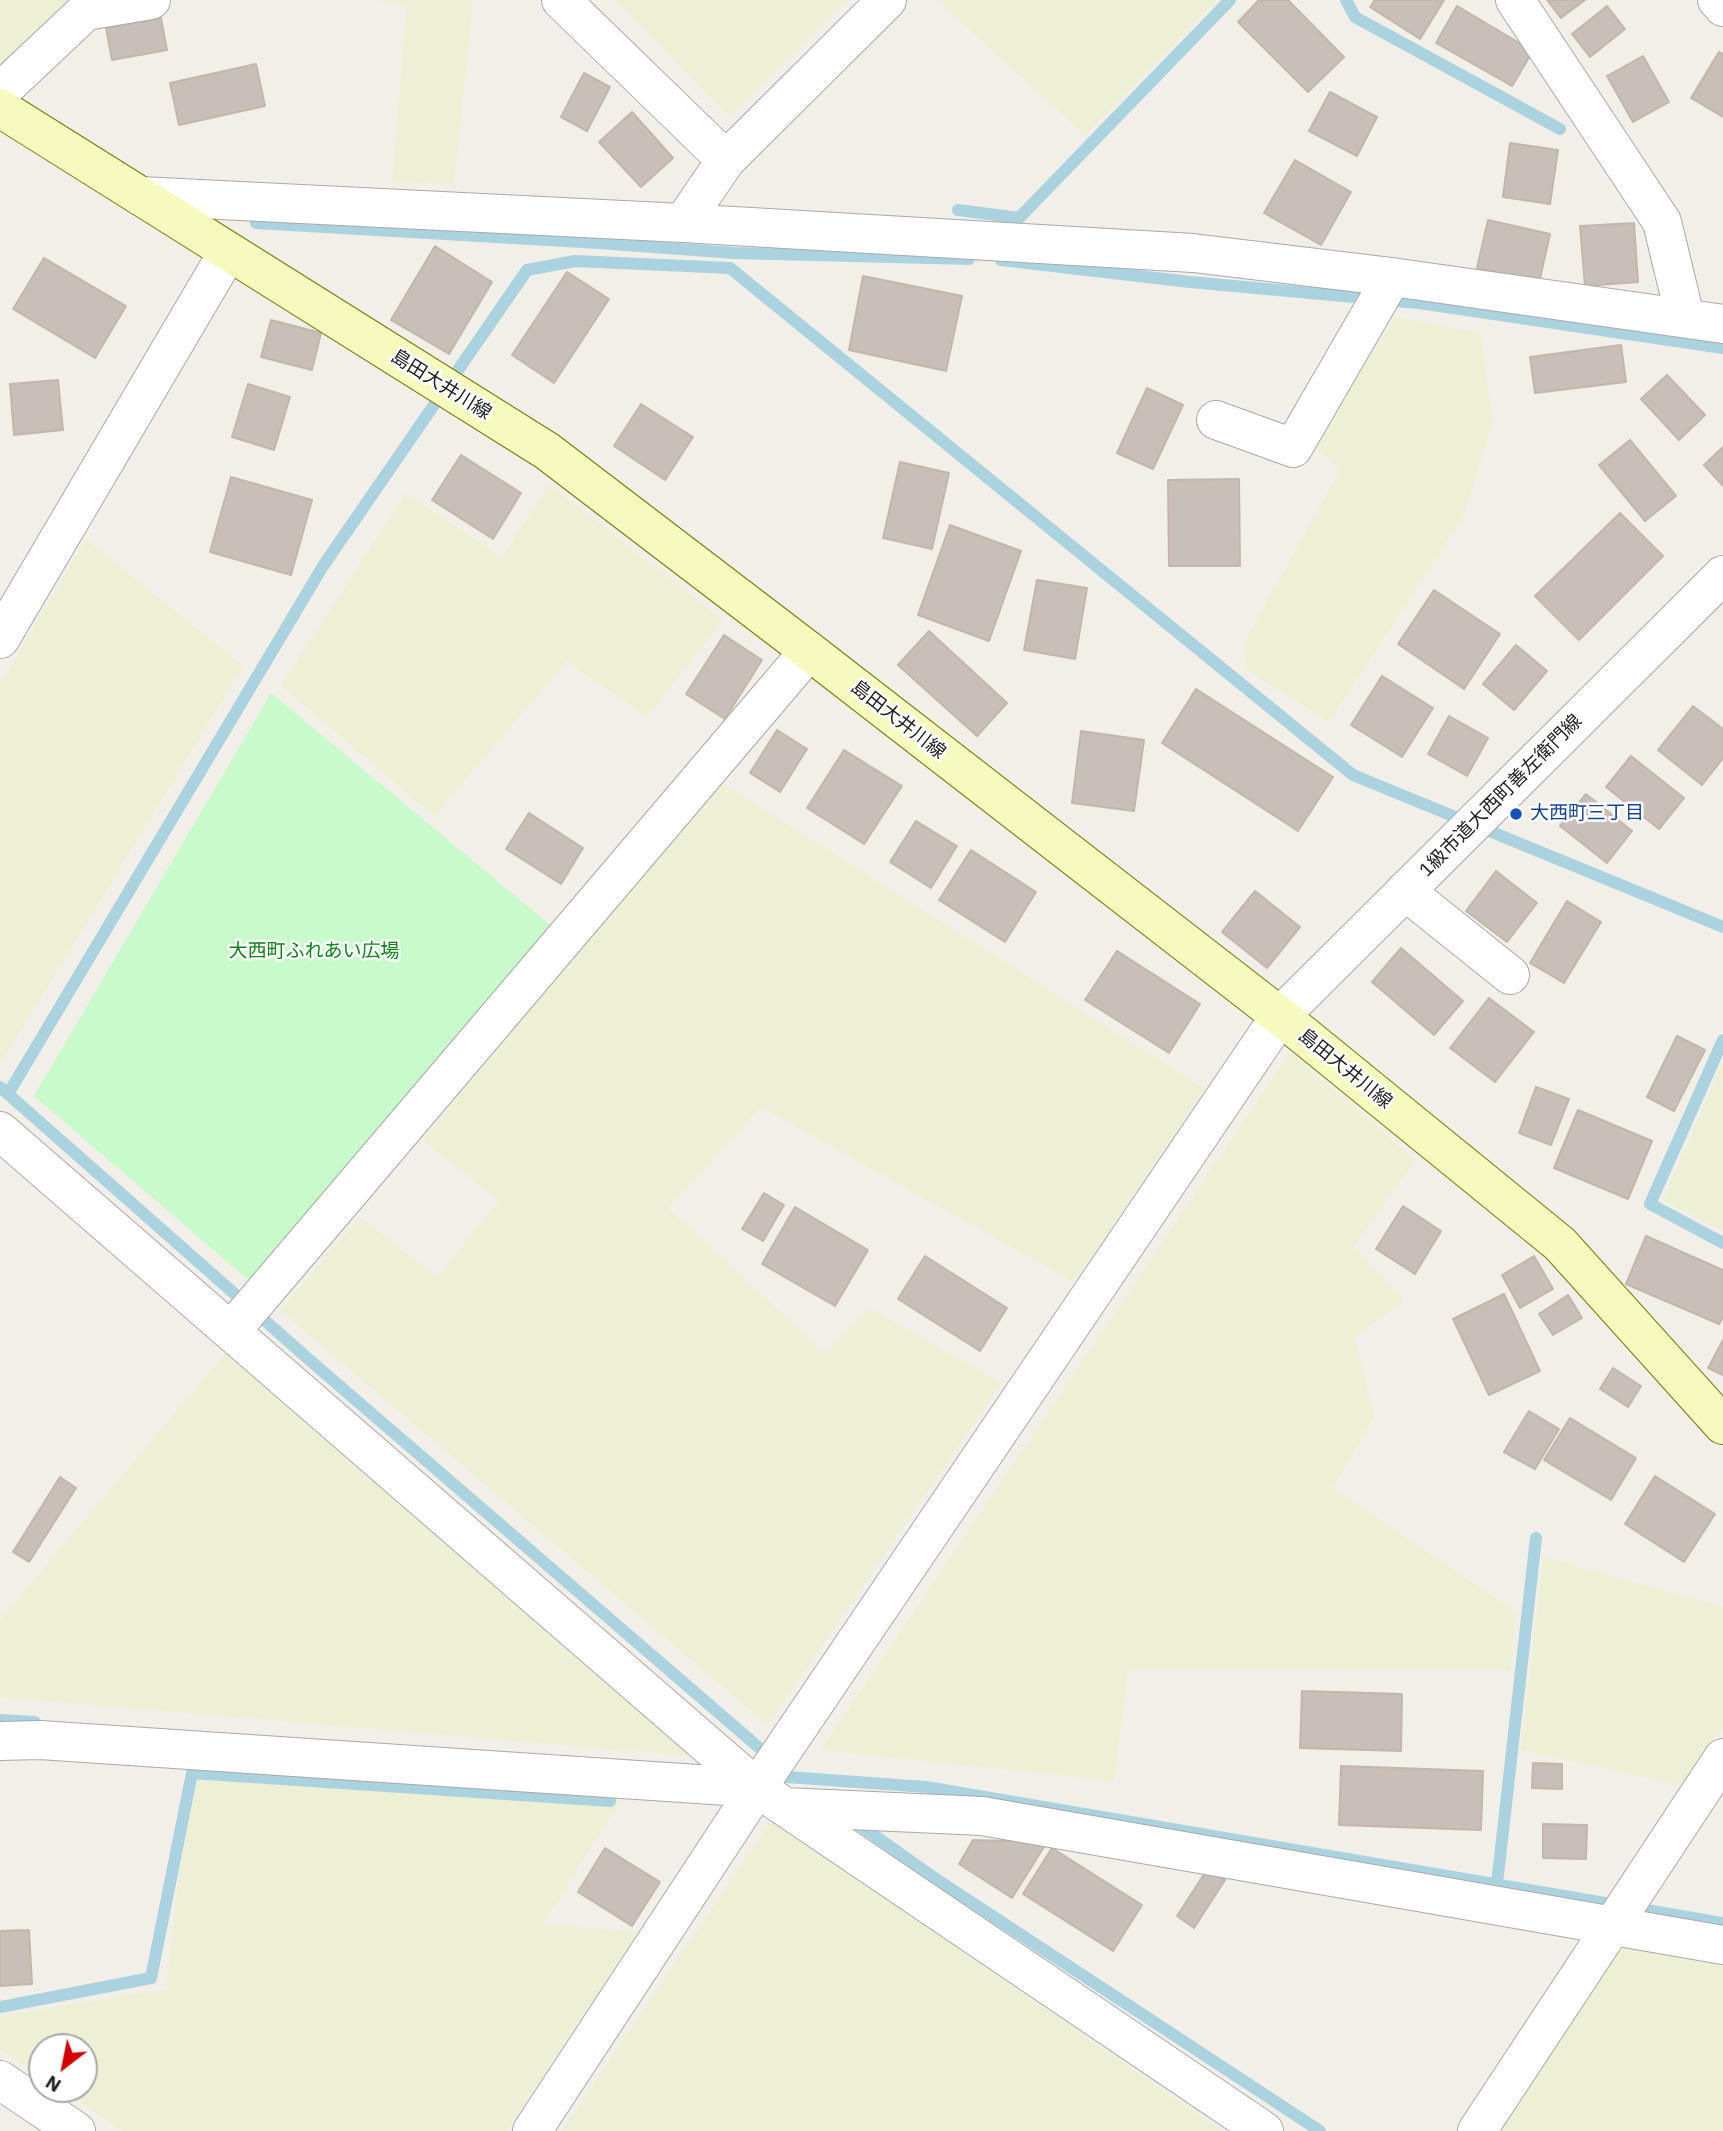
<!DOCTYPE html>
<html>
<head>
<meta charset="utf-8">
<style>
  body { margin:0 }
  #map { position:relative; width:1723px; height:2131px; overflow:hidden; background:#f2efe9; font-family:"IBM Plex Sans",sans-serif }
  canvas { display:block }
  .north { position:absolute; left:28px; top:2033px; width:70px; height:70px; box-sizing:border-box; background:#fff; border:2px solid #a7a7a7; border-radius:50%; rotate:212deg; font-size:19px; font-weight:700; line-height:28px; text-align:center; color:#222 }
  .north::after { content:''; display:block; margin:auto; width:24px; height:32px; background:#d40000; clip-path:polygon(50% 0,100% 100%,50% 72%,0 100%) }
</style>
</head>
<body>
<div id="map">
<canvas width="1723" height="2131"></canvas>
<div class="north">N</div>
</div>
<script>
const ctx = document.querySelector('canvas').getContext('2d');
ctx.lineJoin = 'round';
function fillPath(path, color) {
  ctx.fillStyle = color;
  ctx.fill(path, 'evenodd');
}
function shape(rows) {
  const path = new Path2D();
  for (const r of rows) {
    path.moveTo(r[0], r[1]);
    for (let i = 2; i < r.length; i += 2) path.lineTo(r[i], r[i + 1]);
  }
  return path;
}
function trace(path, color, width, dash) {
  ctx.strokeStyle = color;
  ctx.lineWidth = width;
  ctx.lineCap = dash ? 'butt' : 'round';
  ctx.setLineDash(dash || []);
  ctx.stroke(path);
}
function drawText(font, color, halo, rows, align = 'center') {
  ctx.font = font + ' "IBM Plex Sans","Noto Sans JP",sans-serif';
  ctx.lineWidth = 5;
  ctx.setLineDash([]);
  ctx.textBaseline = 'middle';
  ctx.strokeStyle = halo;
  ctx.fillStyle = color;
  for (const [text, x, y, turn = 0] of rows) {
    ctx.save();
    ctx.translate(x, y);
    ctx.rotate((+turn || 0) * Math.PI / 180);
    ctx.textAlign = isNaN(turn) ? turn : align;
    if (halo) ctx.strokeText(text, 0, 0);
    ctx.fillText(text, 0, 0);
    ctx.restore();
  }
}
fillPath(shape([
  [0,0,80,0,0,69],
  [375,0,473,0,454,185,392,181,407,5],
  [616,0,848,0,730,117],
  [937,0,1218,0,1085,135],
  [1395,317,1480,333,1493,422,1463,517,1329,722,1247,670,1244,643,1341,468,1312,447],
  [549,484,723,620,647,717,567,661,434,816,281,685,406,493,502,558],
  [86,539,243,666,0,1065,0,684],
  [716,779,1205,1089,1074,1282,761,1107,668,1208,825,1353,870,1308,1001,1383,768,1725,280,1310,360,1217,437,1277,499,1201,423,1140],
  [1290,1052,1415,1160,1354,1247,1404,1301,1355,1337,1374,1416,1333,1488,1516,1612,1511,1670,1128,1670,1114,1781,821,1750],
  [1723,1061,1723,1231,1663,1200],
  [229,1349,691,1756,0,1697,0,1620],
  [1543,1557,1723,1607,1723,1728,1684,1786,1521,1750],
  [191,1767,622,1798,543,1924,638,1932,506,2131,123,2131,60,2089,84,2089,84,2047,42,2047,42,2077,0,2049,0,2016,166,1989],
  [772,1819,1222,2131,562,2131],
  [1620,1947,1723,1966,1723,2131,1498,2131]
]), '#eef0d5');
fillPath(shape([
  [271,693,555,929,253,1284,34,1096]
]), '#c8facc');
trace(shape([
  [1346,0,1355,17,1560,129],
  [958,210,1019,218,1230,0],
  [256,223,599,243,734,253,969,259],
  [1001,260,1190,282,1419,303,1723,348],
  [1723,1040,1650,1204,1723,1243],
  [0,1087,8,1094,323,566,527,270,575,261,730,268,1353,775,1723,927],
  [8,1094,313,1363,771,1758],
  [0,1720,35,1722],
  [773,1776,926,1787,1723,1923],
  [855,1822,933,1877,1320,2131],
  [1497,1884,1536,1538],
  [0,2007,151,1978,192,1773,610,1801]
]), '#aad3df', 12);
const building = shape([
  [1259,0,1288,0,1344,57,1308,92,1238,22,1259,0],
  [1375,0,1444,0,1420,39,1370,7,1375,0],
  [1547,0,1585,0,1561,18,1547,0],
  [1457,6,1533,51,1512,86,1436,43,1457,6],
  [1607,6,1625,29,1590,57,1572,34,1607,6],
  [161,18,167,50,112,60,106,28,161,18],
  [1719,52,1723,54,1723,117,1691,98,1719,52],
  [1643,56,1669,102,1633,122,1607,76,1643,56],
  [256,64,265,106,179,125,170,83,256,64],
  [584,73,610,87,587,131,561,117,584,73],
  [1330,92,1377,117,1357,156,1309,131,1330,92],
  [632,112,673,158,641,187,599,142,632,112],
  [1510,143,1558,150,1550,204,1503,197,1510,143],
  [1295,160,1351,192,1321,245,1264,213,1295,160],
  [1488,220,1550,234,1539,283,1477,268,1488,220],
  [1634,223,1638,282,1585,286,1580,226,1634,223],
  [435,246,492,282,449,354,391,320,435,246],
  [44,258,126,306,95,358,13,309,44,258],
  [567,272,609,299,554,383,512,355,567,272],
  [863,276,962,296,946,371,849,350,863,276],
  [271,320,321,333,312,370,261,357,271,320],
  [1621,345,1626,382,1535,393,1530,357,1621,345],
  [1667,375,1705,415,1679,440,1641,399,1667,375],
  [58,380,63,430,14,435,10,384,58,380],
  [248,384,290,397,274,450,232,437,248,384],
  [1147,388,1183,405,1153,469,1117,453,1147,388],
  [641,404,693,437,665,480,614,446,641,404],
  [1630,440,1676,496,1645,521,1599,465,1630,440],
  [1723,447,1723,486,1704,465,1723,447],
  [461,455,521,493,493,539,432,500,461,455],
  [900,462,949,473,932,549,883,538,900,462],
  [231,477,312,500,291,575,210,552,231,477],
  [1239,479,1240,566,1169,566,1168,480,1239,479],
  [1620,513,1663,556,1579,640,1535,596,1620,513],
  [950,525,1021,551,989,641,918,615,950,525],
  [1037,580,1087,588,1075,659,1024,650,1037,580],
  [1434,590,1500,634,1464,689,1398,644,1434,590],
  [929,631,1007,703,977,736,898,665,929,631],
  [724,635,762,660,725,719,686,694,724,635],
  [1516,645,1547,671,1514,710,1483,684,1516,645],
  [1382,676,1433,708,1402,757,1351,725,1382,676],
  [1196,689,1333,777,1298,831,1162,743,1196,689],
  [1693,706,1723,729,1723,758,1702,785,1658,750,1693,706],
  [1449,716,1488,738,1467,776,1428,754,1449,716],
  [777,730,807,749,780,792,750,773,777,730],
  [1081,731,1144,740,1134,811,1072,803,1081,731],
  [844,750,902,786,864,844,807,808,844,750],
  [1631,756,1684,798,1659,829,1606,787,1631,756],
  [1586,794,1632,831,1607,863,1560,826,1586,794],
  [529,813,583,848,561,884,506,849,529,813],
  [916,821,957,846,931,888,890,862,916,821],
  [971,850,1036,892,1005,942,939,900,971,850],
  [1496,871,1537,903,1507,942,1466,911,1496,871],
  [1255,891,1300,927,1267,968,1222,932,1255,891],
  [1567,901,1601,922,1564,983,1530,963,1567,901],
  [1401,948,1463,1001,1434,1035,1372,982,1401,948],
  [1117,951,1200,1004,1169,1053,1085,1000,1117,951],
  [1489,998,1534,1032,1495,1082,1450,1048,1489,998],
  [1677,1036,1705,1050,1674,1111,1647,1097,1677,1036],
  [1536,1087,1569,1099,1551,1145,1519,1133,1536,1087],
  [1578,1110,1652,1141,1628,1199,1554,1168,1578,1110],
  [764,1193,784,1205,763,1241,742,1229,764,1193],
  [1403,1206,1441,1231,1415,1274,1376,1249,1403,1206],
  [795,1207,868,1250,835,1306,762,1264,795,1207],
  [1646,1236,1723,1270,1723,1317,1719,1324,1626,1284,1646,1236],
  [925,1256,1007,1308,980,1351,898,1299,925,1256],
  [1534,1256,1553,1289,1520,1308,1502,1275,1534,1256],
  [1504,1294,1540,1371,1489,1395,1453,1319,1504,1294],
  [1568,1295,1582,1318,1553,1335,1539,1314,1568,1295],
  [1723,1340,1723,1375,1708,1368,1723,1340],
  [1613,1368,1641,1386,1628,1407,1600,1389,1613,1368],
  [1529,1411,1559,1429,1535,1469,1504,1452,1529,1411],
  [1570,1418,1636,1458,1611,1500,1544,1460,1570,1418],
  [1655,1476,1715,1514,1684,1562,1625,1524,1655,1476],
  [60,1477,76,1488,29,1562,13,1552,60,1477],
  [1302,1691,1402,1694,1401,1751,1300,1748,1302,1691],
  [1533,1763,1562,1764,1562,1789,1532,1788,1533,1763],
  [1341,1766,1483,1771,1481,1830,1339,1825,1341,1766],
  [1543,1824,1587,1825,1586,1859,1543,1858,1543,1824],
  [973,1840,1047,1842,1012,1898,959,1864,973,1840],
  [605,1848,660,1882,632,1926,578,1892,605,1848],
  [1052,1848,1142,1905,1113,1951,1023,1894,1052,1848],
  [1208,1868,1225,1880,1194,1928,1177,1916,1208,1868],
  [29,1930,32,1984,0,1986,0,1931,29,1930]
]);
fillPath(building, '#c7bfb8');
trace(building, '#c4b6ab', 2);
const minor = shape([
  [561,0,726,160],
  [1515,0,1662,222,1685,317],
  [1717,0,1723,7],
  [0,92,86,11,151,0],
  [140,196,683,223,1193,253,1392,277,1723,324],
  [683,223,726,160,887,0],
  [1216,420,1293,448,1392,277],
  [0,639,228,252],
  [1405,891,1510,975],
  [0,1131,757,1788,1264,2131],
  [231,1331,809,651],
  [0,1741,40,1740,757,1788],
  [785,1807,982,1816,1723,1945],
  [0,2080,76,2131],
  [532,2131,757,1788,1280,1016],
  [1477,2131,1723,1758]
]);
const tertiary = shape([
  [1280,1016,1723,575]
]);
const secondary = shape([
  [0,108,547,451,809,651,1280,1016,1560,1244,1723,1425]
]);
trace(minor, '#a9a9a9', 40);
trace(tertiary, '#a9a9a9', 40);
trace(secondary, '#707d05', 40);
trace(minor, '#fff', 38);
trace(tertiary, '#fff', 38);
trace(secondary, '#f7fabf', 38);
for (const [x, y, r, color] of [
  [1516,814,7,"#1a4fb4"]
]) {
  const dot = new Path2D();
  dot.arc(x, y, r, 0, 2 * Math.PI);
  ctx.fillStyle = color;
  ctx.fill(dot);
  trace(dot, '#fff', 2.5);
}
drawText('19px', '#222', '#fff', [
  ["島田大井川線",441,385,32],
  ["島田大井川線",898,720,38],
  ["1級市道大西町善左衛門線",1501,796,-45],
  ["島田大井川線",1345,1069,39]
]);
drawText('19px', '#164399', '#fff', [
  ["大西町三丁目",1530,814]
], 'left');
drawText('19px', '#0c8416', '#fff', [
  ["大西町ふれあい広場",314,952]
]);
</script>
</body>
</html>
